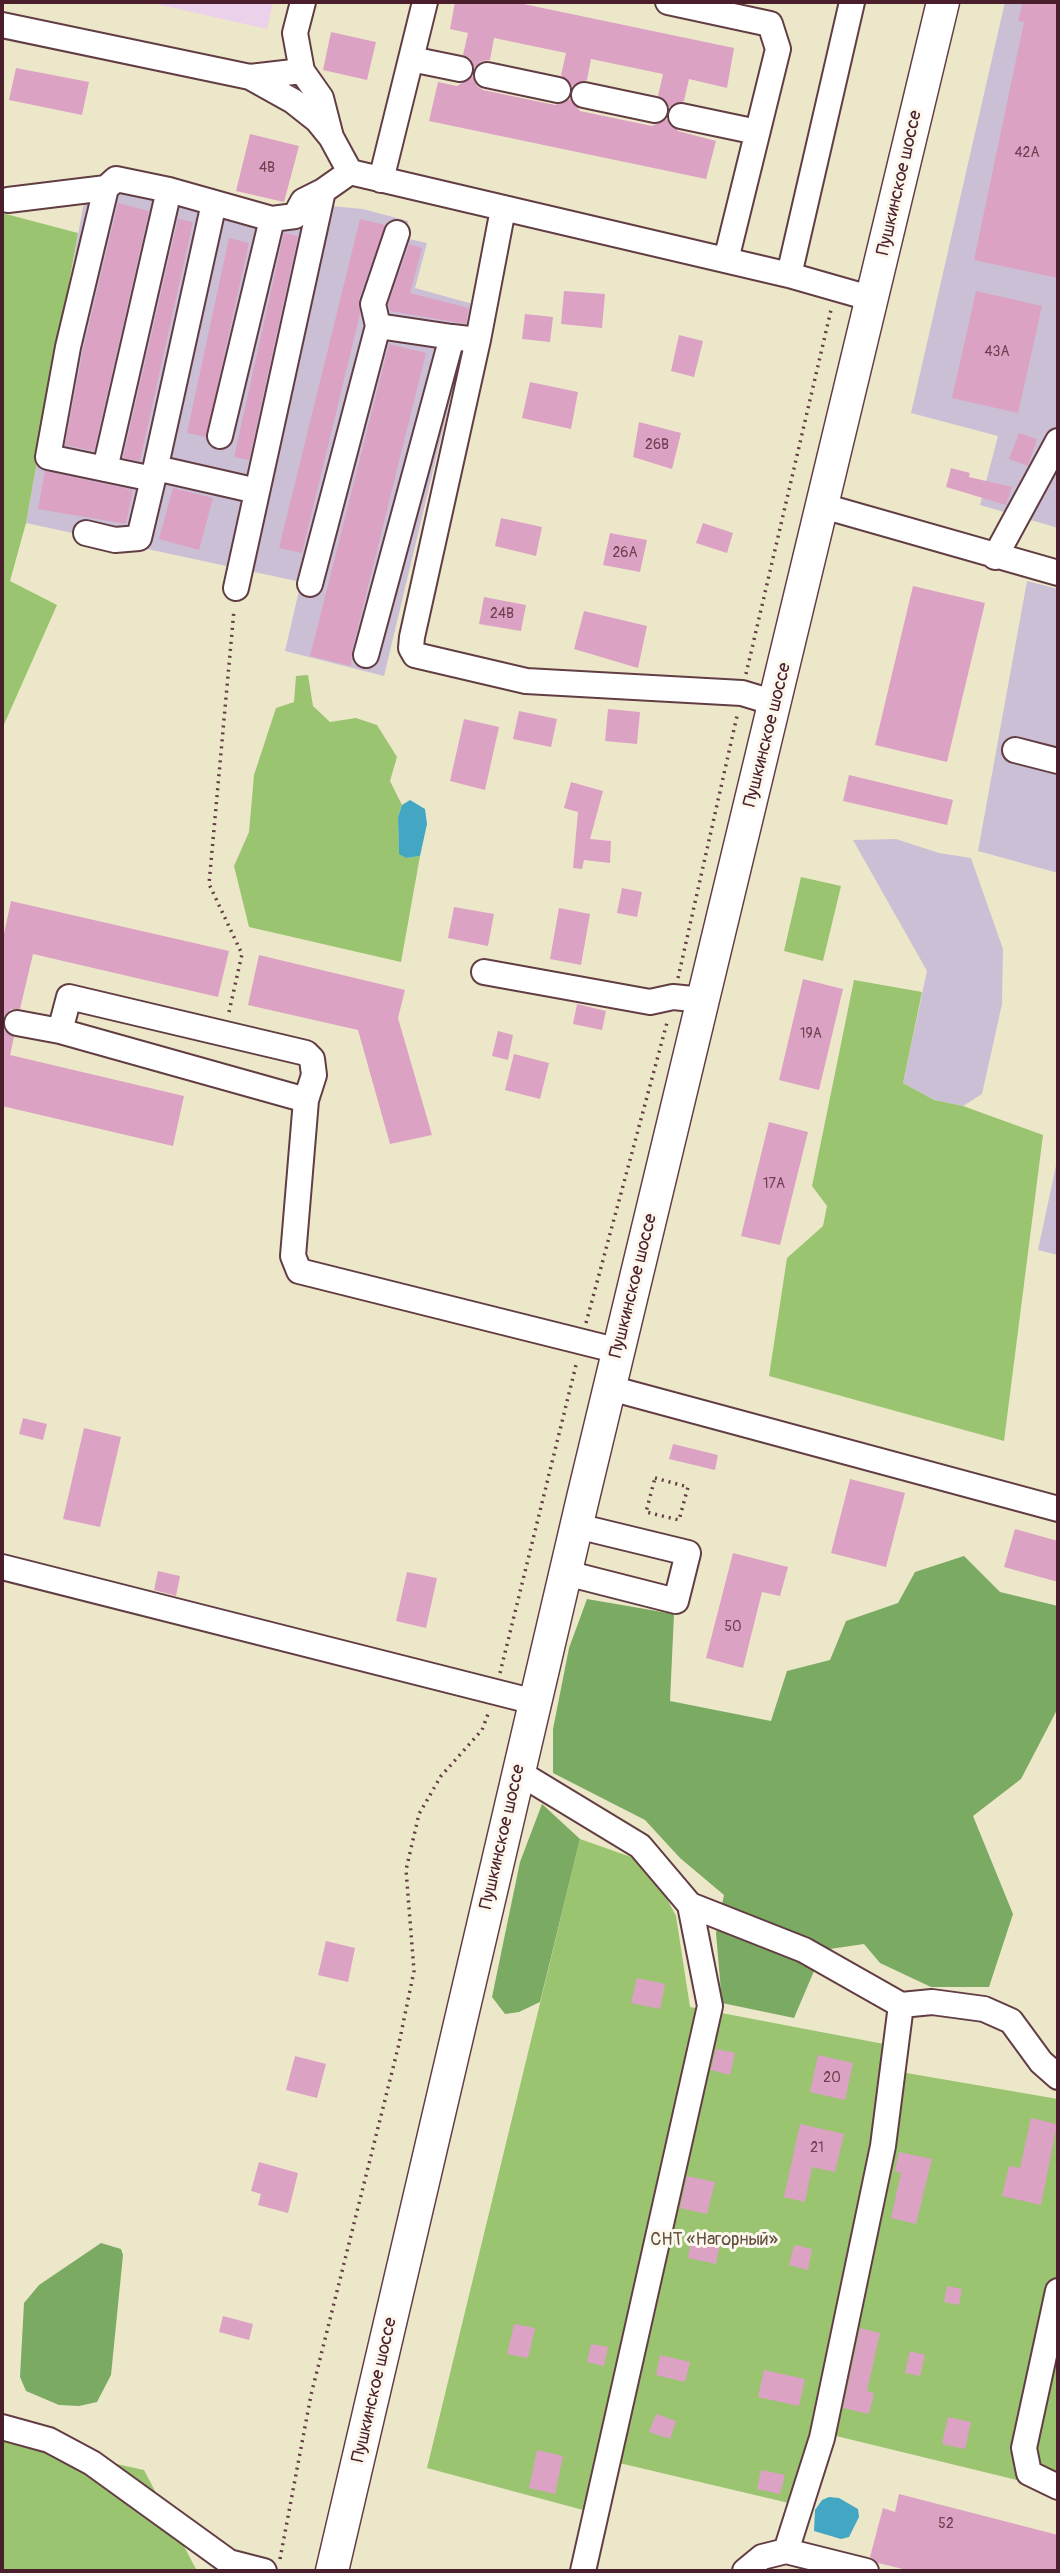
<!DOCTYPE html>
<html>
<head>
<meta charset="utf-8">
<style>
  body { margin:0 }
  #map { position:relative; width:1060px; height:2573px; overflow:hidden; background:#ede7ca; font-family:Pangolin,sans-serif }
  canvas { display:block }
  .frame { position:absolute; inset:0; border:4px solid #4a1f2b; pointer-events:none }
</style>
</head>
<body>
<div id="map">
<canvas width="1060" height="2573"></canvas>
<div class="frame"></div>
</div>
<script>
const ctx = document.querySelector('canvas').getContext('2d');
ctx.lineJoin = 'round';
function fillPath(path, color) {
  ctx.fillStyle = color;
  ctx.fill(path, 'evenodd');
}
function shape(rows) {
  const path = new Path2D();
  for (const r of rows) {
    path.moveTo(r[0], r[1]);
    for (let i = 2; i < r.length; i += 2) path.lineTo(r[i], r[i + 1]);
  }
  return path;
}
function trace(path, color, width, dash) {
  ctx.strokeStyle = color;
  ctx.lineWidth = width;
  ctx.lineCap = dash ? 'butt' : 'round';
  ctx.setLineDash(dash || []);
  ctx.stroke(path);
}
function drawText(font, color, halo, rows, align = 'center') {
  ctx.font = font + ' Pangolin,sans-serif';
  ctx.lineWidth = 6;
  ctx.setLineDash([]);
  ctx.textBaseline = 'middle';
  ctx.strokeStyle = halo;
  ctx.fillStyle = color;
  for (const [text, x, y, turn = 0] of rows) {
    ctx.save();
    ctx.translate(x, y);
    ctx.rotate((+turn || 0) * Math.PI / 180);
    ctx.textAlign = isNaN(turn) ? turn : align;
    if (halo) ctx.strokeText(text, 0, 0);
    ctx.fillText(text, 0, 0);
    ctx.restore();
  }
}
fillPath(shape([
  [147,2,273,2,267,29]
]), '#ecd1ea');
fillPath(shape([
  [1005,2,1058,2,1058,528,980,505,998,436,911,413],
  [87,185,264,226,330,206,363,209,408,221,405,238,427,243,415,288,473,304,384,676,285,651,301,582,26,523],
  [1027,581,1058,589,1058,873,978,851],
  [896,839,939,853,971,858,1003,949,1002,1004,982,1094,963,1106,934,1100,903,1083,927,971,853,840],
  [1058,1156,1058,1255,1038,1250]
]), '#cbbfd5');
fillPath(shape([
  [2,213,78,233,26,523,10,581,57,605,2,729],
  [308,675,313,706,330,722,356,718,377,725,397,757,390,781,402,805,398,817,399,853,406,858,420,856,401,962,249,927,234,866,249,832,254,775,276,708,294,702,296,676],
  [801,877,841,886,823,961,784,951],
  [854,980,922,992,903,1083,934,1100,963,1106,1043,1135,1004,1441,769,1376,787,1258,823,1226,827,1206,812,1186],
  [580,1839,648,1863,676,1916,690,2007,884,2044,883,2069,1058,2099,1058,2490,828,2434,810,2508,598,2458,583,2510,427,2468],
  [2,2439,144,2470,197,2571,2,2571]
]), '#9ac470');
fillPath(shape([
  [964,1556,1000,1592,1058,1606,1058,1708,1021,1779,973,1816,1013,1914,989,1987,931,1987,880,1963,864,1944,823,1950,794,2018,722,2003,716,1933,724,1895,680,1858,645,1820,553,1773,553,1729,569,1648,587,1599,674,1614,670,1701,771,1721,787,1671,830,1660,846,1621,898,1603,915,1572],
  [542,1804,580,1839,540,2002,519,2012,505,2014,492,1997,520,1862],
  [101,2243,121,2249,123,2255,111,2375,97,2402,79,2406,59,2405,26,2391,20,2377,24,2303,39,2285]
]), '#7baa62');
fillPath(shape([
  [410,800,425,809,427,824,420,856,406,858,399,854,398,817,402,805],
  [829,2497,839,2498,858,2509,859,2517,849,2537,841,2539,814,2531,815,2510,822,2500]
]), '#43a7c3');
fillPath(shape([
  [455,2,514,2,734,48,727,88,689,79,684,101,669,107,658,96,663,74,591,59,587,80,572,86,561,75,566,53,494,38,490,60,482,61,474,68,470,58,463,55,468,33,450,29],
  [1023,2,1058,2,1058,278,974,260,1024,22,1018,21],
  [331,32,376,42,367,80,323,70],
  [16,68,89,82,82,115,9,100],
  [473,76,477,86,483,90,555,105,570,99,580,111,652,126,667,119,678,131,716,141,706,179,429,121,438,82,457,86],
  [250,134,299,146,284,202,236,191],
  [118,203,149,211,94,451,65,445,83,350],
  [178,219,193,222,140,461,123,458],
  [360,219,385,225,359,299,360,314,302,553,279,548],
  [284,233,298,236,249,460,234,457],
  [229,238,249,243,206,437,187,433],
  [409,244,422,248,410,293,469,308,466,324,390,311,388,305],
  [564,291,605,294,602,328,561,324],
  [976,291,1042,306,1018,413,952,398],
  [525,314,553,317,550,342,522,339],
  [679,335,703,341,694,377,671,371],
  [389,344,426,353,352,651,351,666,310,656],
  [530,382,578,392,571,429,522,418],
  [639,422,681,433,672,469,633,457],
  [1019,433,1037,439,1028,466,1009,459],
  [951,468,970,473,969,477,1012,487,1006,505,946,487],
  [45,471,133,490,126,524,38,509],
  [173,488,213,498,199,550,159,539],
  [501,518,542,527,536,556,495,546],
  [703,523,733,533,727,553,696,543],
  [610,533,647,540,640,572,603,565],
  [913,586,985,603,947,762,875,745],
  [484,597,526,605,521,631,479,624],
  [584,611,647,626,638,668,574,649],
  [608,709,640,712,637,744,605,741],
  [519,711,557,719,551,747,513,739],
  [464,719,499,727,485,790,450,781],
  [849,775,953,800,947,825,843,801],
  [571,782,603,791,590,839,611,841,610,863,584,860,582,869,573,868,578,812,564,808],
  [622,888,642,892,637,917,617,913],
  [11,901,229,951,218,997,33,954,20,1009,11,1009,3,1020,3,1029,14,1037,10,1055,184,1096,173,1146,2,1106,2,943],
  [454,907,494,914,488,946,448,938],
  [559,908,590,914,581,965,550,959],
  [259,955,405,990,398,1018,432,1135,390,1144,358,1030,248,1005],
  [803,979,843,989,819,1090,779,1080],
  [577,1004,606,1011,602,1030,573,1024],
  [498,1031,513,1035,508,1060,492,1056],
  [514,1054,549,1063,540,1099,505,1090],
  [769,1122,808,1132,780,1245,741,1236],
  [23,1418,47,1424,43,1440,19,1434],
  [84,1428,121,1437,100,1527,63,1519],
  [673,1444,718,1455,715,1470,669,1459],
  [850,1479,905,1493,886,1567,831,1553],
  [1015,1529,1058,1541,1058,1582,1004,1567],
  [733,1553,788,1567,780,1596,762,1592,743,1668,706,1658],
  [158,1571,180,1576,176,1596,154,1590],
  [407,1572,437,1578,426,1628,396,1621],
  [326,1941,355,1948,348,1982,318,1975],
  [637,1978,665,1984,660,2009,631,2003],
  [716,2049,735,2053,730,2075,711,2070],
  [818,2055,853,2063,845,2100,810,2092],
  [295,2056,326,2064,317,2098,286,2090],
  [1031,2118,1057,2124,1041,2205,1002,2196,1009,2166,1020,2168],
  [800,2124,844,2134,835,2172,812,2167,805,2202,784,2197],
  [899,2152,932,2159,916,2224,891,2218,901,2173,895,2171],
  [259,2162,298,2173,288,2213,258,2205,261,2194,251,2191],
  [687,2176,715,2182,707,2214,680,2208],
  [691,2238,720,2243,716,2264,688,2258],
  [794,2245,812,2249,808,2270,789,2265],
  [947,2286,962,2289,959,2305,944,2302],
  [223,2316,253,2324,249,2340,219,2332],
  [514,2324,535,2328,528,2358,507,2354],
  [860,2328,880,2333,867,2391,874,2393,869,2414,843,2408],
  [591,2344,608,2347,604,2366,587,2362],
  [910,2351,925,2355,920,2376,905,2373],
  [660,2355,690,2362,685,2382,656,2375],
  [764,2370,805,2379,799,2406,758,2397],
  [656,2414,676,2421,670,2439,649,2432],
  [948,2417,971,2422,965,2449,942,2444],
  [537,2450,563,2456,555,2494,529,2488],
  [761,2470,785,2475,780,2494,757,2489],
  [899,2494,1058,2535,1056,2571,911,2571,878,2563,870,2557,883,2508,895,2512]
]), '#dca2c4');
const minor = shape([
  [668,2,770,24,778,49,726,260],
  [2,25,250,77,302,71,321,98,331,137,350,172,789,275,873,299],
  [411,59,460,69],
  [302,71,295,33,303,2],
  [487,75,558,90],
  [250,77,293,101,317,120,330,136],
  [584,95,655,110],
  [681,116,757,132],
  [381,180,425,2],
  [8,200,106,188],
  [789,275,852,2],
  [378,326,373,304,397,233],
  [478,340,412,637,411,648,415,655,526,681,742,693,775,703],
  [220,436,272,219],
  [156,468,257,491],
  [105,469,169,190],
  [153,479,214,203],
  [823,506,1058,573],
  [86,533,115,540,139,538,153,479,48,457,68,347,106,188,116,179,169,190,272,219,295,216,303,201,323,191,350,172],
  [995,557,1058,441],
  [310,584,378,326,452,337],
  [236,588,323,191],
  [366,655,452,337,478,340,503,209],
  [1015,750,1058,761],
  [484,972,650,1002,673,997,703,1000],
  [17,1023,60,1031,306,1100],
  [60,1031,69,997,306,1053,312,1059,314,1075,306,1100,293,1256,299,1271,619,1351],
  [610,1388,1058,1509],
  [2,1567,535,1702],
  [566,1573,676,1601,688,1553,577,1526],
  [518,1772,640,1846,690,1905,710,2006,583,2571],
  [690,1905,804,1950,901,2005,932,2002,984,2009,1011,2021,1041,2062,1058,2077],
  [1058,2291,1024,2448,1029,2473,1058,2487],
  [2,2427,49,2440,92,2463,229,2562,264,2571],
  [786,2551,866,2571],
  [745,2571,762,2557,786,2551,822,2438,883,2146,901,2005]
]);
const major = shape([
  [332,2571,583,1498,943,2]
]);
trace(minor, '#623d43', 28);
trace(major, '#623d43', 35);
trace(shape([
  [746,674,831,310],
  [678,978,737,716],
  [229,1012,242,954,209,884,234,610],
  [586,1323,668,1019],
  [655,1478,688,1487,679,1520,646,1512,655,1478],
  [500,1673,577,1361],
  [280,2559,311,2395,398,2048,414,1971,406,1870,419,1814,441,1776,482,1730,488,1714]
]), '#623d43', 3.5, [2, 5]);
trace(minor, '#fff', 24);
trace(major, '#fff', 32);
drawText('14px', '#6e4051', null, [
  ["42А",1027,153],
  ["4В",267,168],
  ["43А",997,352],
  ["26В",657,445],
  ["26А",625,553],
  ["24В",502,614],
  ["19А",811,1034],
  ["17А",774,1184],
  ["50",733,1627],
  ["20",832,2078],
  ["21",817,2148],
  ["52",946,2524]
]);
drawText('18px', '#4a1f2b', '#fbf7ec', [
  ["Пушкинское шоссе",900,183,-77],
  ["Пушкинское шоссе",768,735,-76],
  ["Пушкинское шоссе",634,1286,-76],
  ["Пушкинское шоссе",503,1837,-77],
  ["Пушкинское шоссе",375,2390,-77]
]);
drawText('18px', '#625140', '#fbf7ec', [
  ["СНТ «Нагорный»",714,2240]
]);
</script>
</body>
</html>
